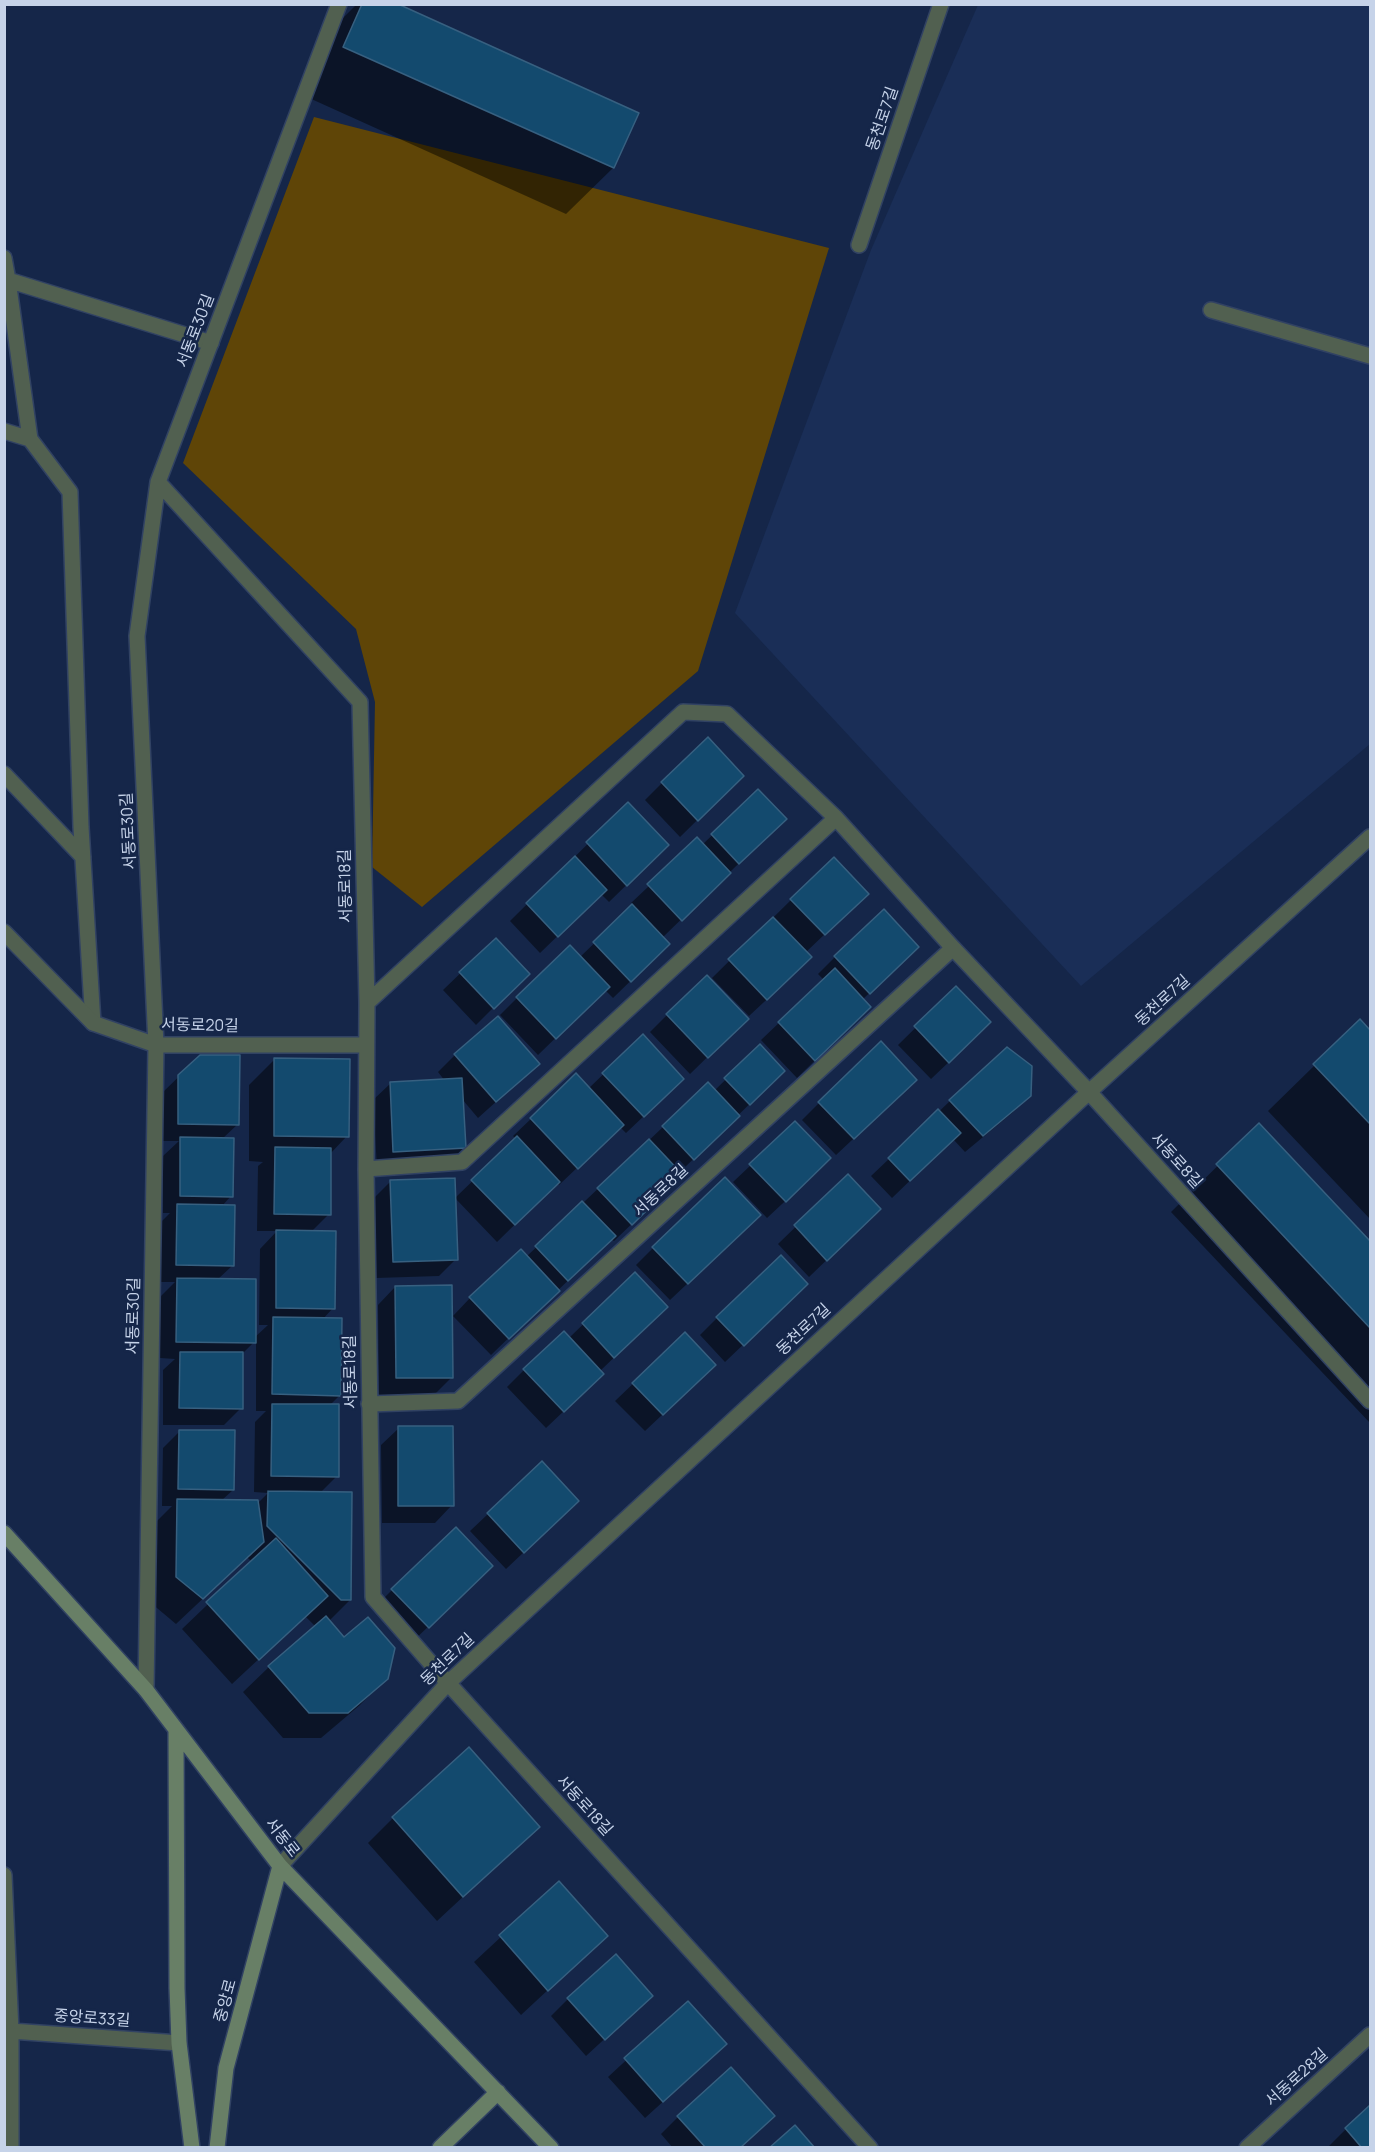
<!DOCTYPE html>
<html>
<head>
<meta charset="utf-8">
<style>
  body { margin:0 }
  #map { position:relative; width:1375px; height:2152px; overflow:hidden; background:#152649; font-family:Manrope,sans-serif }
  canvas { display:block }
  .frame { position:absolute; inset:0; border:6px solid #c6d3e9; pointer-events:none }
</style>
</head>
<body>
<div id="map">
<canvas width="1375" height="2152"></canvas>
<div class="frame"></div>
</div>
<script>
const ctx = document.querySelector('canvas').getContext('2d');
ctx.lineJoin = 'round';
function fillPath(path, color) {
  ctx.fillStyle = color;
  ctx.fill(path, 'evenodd');
}
function shape(rows) {
  const path = new Path2D();
  for (const r of rows) {
    path.moveTo(r[0], r[1]);
    for (let i = 2; i < r.length; i += 2) path.lineTo(r[i], r[i + 1]);
  }
  return path;
}
function trace(path, color, width, dash) {
  ctx.strokeStyle = color;
  ctx.lineWidth = width;
  ctx.lineCap = dash ? 'butt' : 'round';
  ctx.setLineDash(dash || []);
  ctx.stroke(path);
}
function drawText(font, color, halo, rows, align = 'center') {
  ctx.font = font + ' Manrope,"Noto Sans KR",sans-serif';
  ctx.lineWidth = 5;
  ctx.setLineDash([]);
  ctx.textBaseline = 'middle';
  ctx.strokeStyle = halo;
  ctx.fillStyle = color;
  for (const [text, x, y, turn = 0] of rows) {
    ctx.save();
    ctx.translate(x, y);
    ctx.rotate((+turn || 0) * Math.PI / 180);
    ctx.textAlign = isNaN(turn) ? turn : align;
    if (halo) ctx.strokeText(text, 0, 0);
    ctx.fillText(text, 0, 0);
    ctx.restore();
  }
}
fillPath(shape([
  [978,5,1370,5,1370,744,1081,986,735,613,871,250]
]), '#1a2e57');
fillPath(shape([
  [314,117,829,248,698,671,422,907,372,867,375,702,356,629,183,463]
]), '#5f4507');
fillPath(shape([
  [357,4,395,4,637,113,613,168,566,214,298,93,322,39],
  [742,776,680,837,645,800,662,783],
  [758,791,767,836,662,938,651,961,613,998,605,990,538,1055,500,1015,517,998,580,957,634,905,631,903,649,886,702,845],
  [628,804,650,862,609,902,601,894,540,953,510,921],
  [791,900,849,911,805,953,793,975,749,1016,712,978],
  [495,940,510,991,476,1025,443,990],
  [835,957,900,964,862,1000,852,1024,797,1078,761,1040,824,980,818,974],
  [956,988,972,1040,931,1079,898,1045],
  [667,1015,729,1036,690,1074,650,1032],
  [1360,1021,1370,1032,1370,1219,1268,1111],
  [643,1036,665,1096,626,1133,620,1127,559,1185,557,1183,497,1242,455,1198,516,1139,513,1136,576,1076,588,1089],
  [760,1046,766,1088,679,1173,664,1193,614,1241,611,1239,491,1355,453,1316,470,1298,526,1257,663,1127,714,1091],
  [455,1055,538,1064,478,1118,462,1099,464,1147,447,1165,377,1168,373,1100,391,1083,445,1081,438,1072],
  [200,1056,238,1124,222,1139,231,1196,222,1206,232,1266,217,1280,254,1338,268,1325,259,1325,260,1249,277,1231,257,1231,258,1166,263,1162,249,1161,249,1085,275,1059,347,1136,330,1154,329,1214,311,1232,333,1308,322,1320,340,1395,329,1406,337,1476,320,1493,350,1600,329,1621,344,1639,386,1678,360,1705,321,1738,283,1738,243,1692,269,1667,316,1627,305,1616,232,1684,182,1629,252,1562,247,1557,176,1624,151,1603,152,1526,172,1506,162,1506,163,1448,180,1431,233,1490,221,1501,257,1504,268,1493,254,1492,255,1422,266,1411,256,1411,256,1340,242,1354,241,1408,224,1425,163,1425,163,1370,175,1359,160,1358,160,1297,175,1282,159,1282,160,1223,170,1213,163,1213,163,1156,179,1141,161,1141,161,1094],
  [1030,1095,1012,1113,965,1152,953,1139,892,1198,871,1176,950,1101],
  [898,1097,836,1155,802,1120,819,1103],
  [1259,1125,1370,1243,1370,1423,1171,1212],
  [751,1165,812,1176,767,1218,733,1182],
  [848,1176,862,1226,809,1277,778,1244],
  [391,1181,456,1259,439,1276,376,1278,373,1199],
  [742,1232,670,1300,636,1265,653,1248],
  [635,1274,649,1324,600,1371,585,1391,546,1428,507,1387,524,1370,569,1338],
  [395,1287,452,1377,435,1394,379,1395,378,1305],
  [789,1301,725,1362,700,1335,717,1318],
  [685,1334,697,1382,645,1431,615,1401],
  [399,1428,452,1505,435,1523,382,1523,381,1445],
  [542,1463,560,1518,506,1569,470,1531],
  [474,1583,410,1644,375,1607,392,1590],
  [393,1818,538,1827,437,1921,368,1843],
  [559,1883,606,1936,521,2015,474,1962],
  [651,1996,586,2056,551,2016,568,1999],
  [688,2003,708,2061,645,2118,608,2077],
  [1370,2107,1370,2148,1327,2148,1346,2129],
  [678,2117,740,2148,673,2148,661,2134]
]), '#0007');
const building = shape([
  [362,4,398,4,639,113,614,168,343,47,362,4],
  [708,737,744,776,698,821,661,782,708,737],
  [758,789,787,819,739,864,711,834,758,789],
  [628,802,669,845,627,886,586,842,628,802],
  [697,837,731,873,682,921,647,884,697,837],
  [575,856,607,890,558,937,526,903,575,856],
  [834,857,869,894,825,935,790,899,834,857],
  [632,904,670,944,631,982,593,942,632,904],
  [884,909,919,947,870,994,834,956,884,909],
  [773,917,812,957,767,1000,728,959,773,917],
  [496,938,530,974,494,1009,459,972,496,938],
  [570,945,610,987,556,1039,516,997,570,945],
  [835,968,871,1007,815,1061,778,1022,835,968],
  [707,975,749,1019,708,1058,666,1014,707,975],
  [956,986,991,1022,949,1063,914,1026,956,986],
  [498,1016,540,1064,496,1102,454,1054,498,1016],
  [1360,1019,1370,1030,1370,1124,1313,1064,1360,1019],
  [643,1034,684,1079,644,1117,602,1073,643,1034],
  [881,1041,917,1080,854,1139,818,1102,881,1041],
  [760,1044,785,1071,750,1105,724,1078,760,1044],
  [1007,1047,1032,1066,1031,1096,983,1136,949,1100,1007,1047],
  [200,1055,240,1055,239,1125,178,1124,178,1075,200,1055],
  [274,1058,350,1059,349,1137,274,1136,274,1058],
  [576,1073,624,1125,578,1169,530,1118,576,1073],
  [462,1078,466,1148,393,1152,390,1082,462,1078],
  [708,1082,740,1116,694,1160,662,1126,708,1082],
  [938,1109,961,1133,910,1181,888,1158,938,1109],
  [795,1121,831,1158,786,1202,749,1164,795,1121],
  [1259,1123,1370,1241,1370,1328,1216,1164,1259,1123],
  [517,1136,560,1182,515,1225,471,1180,517,1136],
  [180,1137,234,1138,233,1197,180,1196,180,1137],
  [649,1139,683,1175,632,1225,597,1188,649,1139],
  [275,1147,331,1148,331,1215,274,1214,275,1147],
  [848,1174,881,1209,827,1261,794,1225,848,1174],
  [725,1177,761,1215,688,1284,652,1247,725,1177],
  [455,1178,458,1260,393,1262,390,1180,455,1178],
  [582,1201,616,1236,568,1281,535,1246,582,1201],
  [177,1204,235,1205,234,1266,176,1265,177,1204],
  [276,1230,336,1231,335,1309,276,1308,276,1230],
  [521,1249,560,1291,509,1339,469,1297,521,1249],
  [781,1255,808,1284,744,1346,716,1317,781,1255],
  [635,1272,668,1307,614,1358,582,1323,635,1272],
  [177,1278,256,1279,256,1343,176,1342,177,1278],
  [452,1285,453,1378,396,1378,395,1286,452,1285],
  [273,1317,342,1318,341,1396,272,1394,273,1317],
  [564,1331,604,1374,564,1412,523,1369,564,1331],
  [685,1332,716,1365,663,1415,632,1383,685,1332],
  [180,1352,243,1352,243,1409,179,1408,180,1352],
  [272,1404,339,1404,339,1477,271,1476,272,1404],
  [398,1426,453,1426,454,1506,398,1506,398,1426],
  [179,1430,235,1430,234,1490,178,1489,179,1430],
  [542,1461,579,1501,524,1553,487,1513,542,1461],
  [268,1491,352,1492,351,1600,341,1600,267,1526,268,1491],
  [177,1499,258,1500,264,1542,203,1599,176,1577,177,1499],
  [456,1527,493,1566,429,1628,391,1589,456,1527],
  [276,1538,328,1596,259,1660,206,1602,276,1538],
  [326,1616,344,1637,368,1617,395,1648,388,1679,348,1713,309,1713,268,1666,326,1616],
  [469,1747,540,1827,463,1897,392,1817,469,1747],
  [559,1881,608,1936,548,1991,499,1935,559,1881],
  [616,1954,653,1996,605,2040,567,1998,616,1954],
  [688,2001,727,2044,663,2102,624,2058,688,2001],
  [731,2067,775,2116,740,2148,706,2148,677,2116,731,2067],
  [1370,2105,1370,2148,1362,2148,1345,2128,1370,2105],
  [795,2125,815,2148,769,2148,795,2125]
]);
fillPath(building, '#134a6e');
trace(building, '#376080', 1.5);
const lane = shape([
  [4,258,8,280,211,343],
  [4,278,8,280,30,439,70,492,81,827,93,1023],
  [1211,310,1370,356],
  [4,431,30,439],
  [4,774,83,857]
]);
const street = shape([
  [859,245,941,4],
  [158,482,360,702,367,1003,366,1169,373,1597,448,1683,870,2148],
  [4,932,93,1023,156,1045,366,1045],
  [367,1003,683,712,727,714,836,818,953,948,1089,1092,1370,1401],
  [366,1169,462,1162,836,818],
  [369,1404,458,1401,953,948],
  [146,1690,156,1045,137,636,158,482,339,4],
  [280,1866,448,1683,1089,1092,1370,837],
  [4,1875,11,2031,11,2148],
  [4,2034,11,2031,179,2043],
  [1247,2148,1370,2035]
]);
const secondary = shape([
  [4,1533,146,1690,280,1866,551,2148],
  [176,1730,177,1988,179,2043,192,2148],
  [217,2148,226,2068,280,1866],
  [440,2148,498,2092]
]);
trace(lane, '#314263', 18);
trace(street, '#314263', 18);
trace(secondary, '#314263', 18);
trace(lane, '#516050', 15);
trace(street, '#516050', 15);
trace(secondary, '#687f66', 15);
drawText('16px', '#c6d3e9', '#152649', [
  ["동천로7길",883,119,-71],
  ["서동로30길",196,331,-69],
  ["서동로30길",129,831,-93],
  ["서동로18길",346,886,-91],
  ["동천로7길",1163,1001,-42],
  ["서동로20길",200,1026,1],
  ["서동로8길",1176,1161,48],
  ["서동로8길",661,1191,-43],
  ["서동로30길",134,1316,-89],
  ["동천로7길",804,1330,-43],
  ["서동로18길",351,1372,-91],
  ["동천로7길",448,1660,-44],
  ["서동로18길",584,1806,48],
  ["서동로",282,1838,52],
  ["중앙로",226,2001,-75],
  ["중앙로33길",92,2019,4],
  ["서동로28길",1297,2078,-42]
]);
</script>
</body>
</html>
